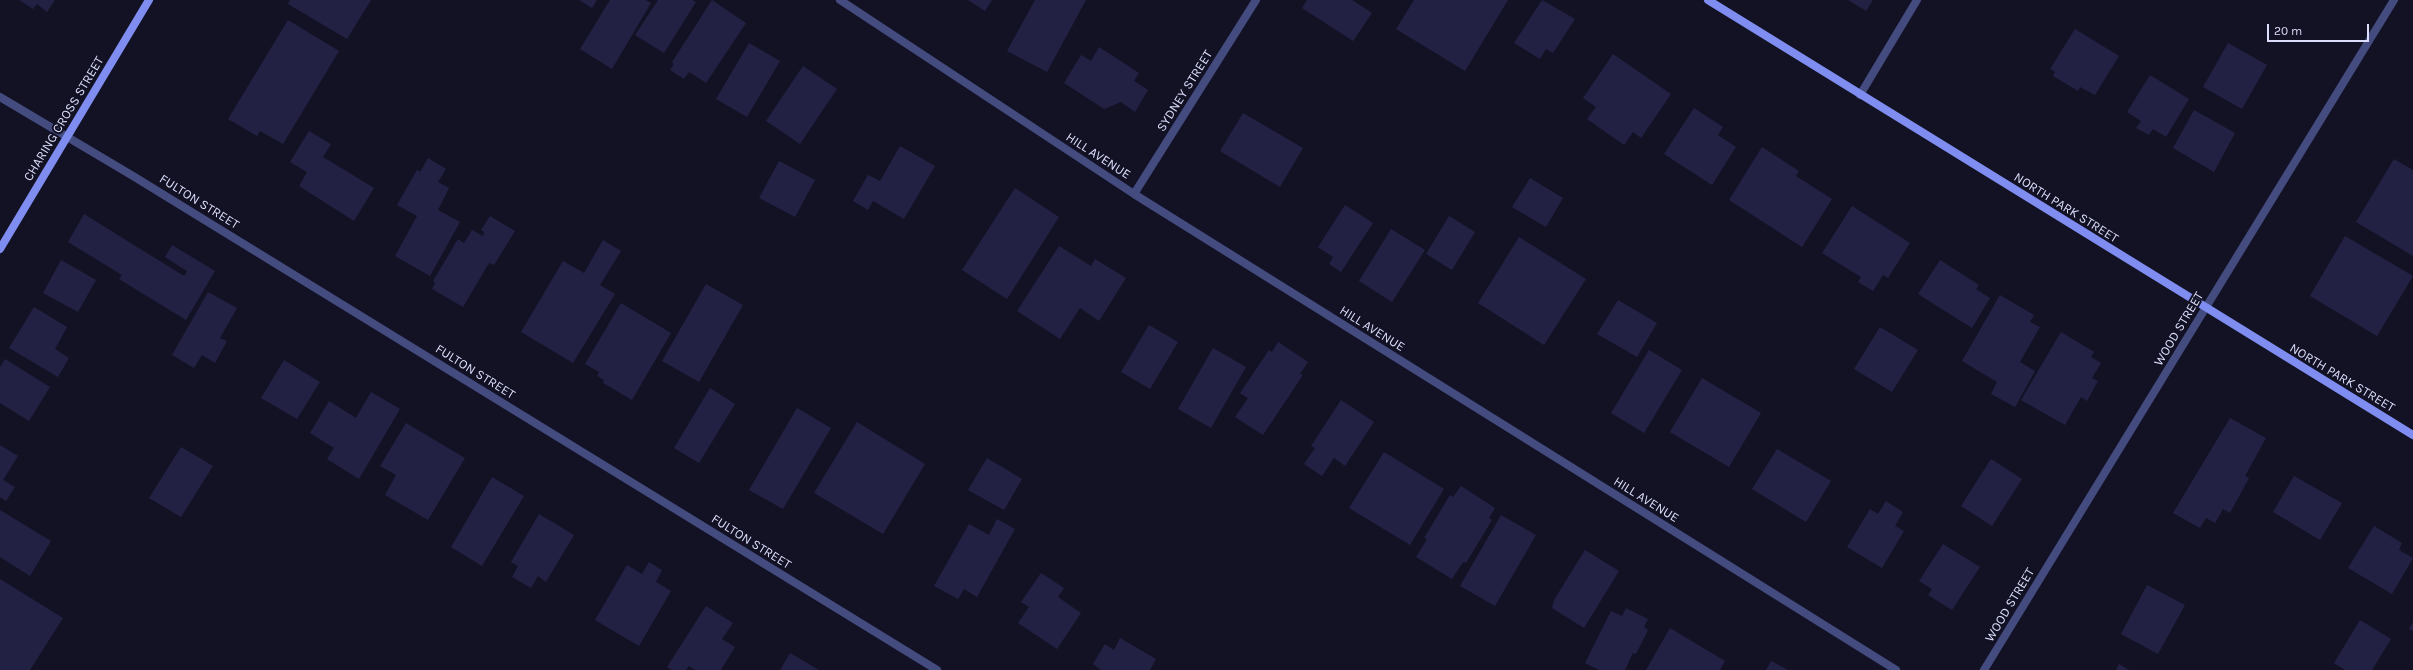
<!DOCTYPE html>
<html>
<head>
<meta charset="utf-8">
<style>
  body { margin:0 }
  #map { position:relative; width:2413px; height:670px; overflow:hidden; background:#131225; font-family:Karla,sans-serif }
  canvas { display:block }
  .scale { position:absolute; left:2267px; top:24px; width:102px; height:18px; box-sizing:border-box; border:2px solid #dbddfb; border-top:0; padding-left:5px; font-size:12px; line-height:14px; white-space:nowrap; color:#dbddfb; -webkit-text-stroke:3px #131225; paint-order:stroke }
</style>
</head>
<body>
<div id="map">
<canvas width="2413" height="670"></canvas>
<div class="scale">20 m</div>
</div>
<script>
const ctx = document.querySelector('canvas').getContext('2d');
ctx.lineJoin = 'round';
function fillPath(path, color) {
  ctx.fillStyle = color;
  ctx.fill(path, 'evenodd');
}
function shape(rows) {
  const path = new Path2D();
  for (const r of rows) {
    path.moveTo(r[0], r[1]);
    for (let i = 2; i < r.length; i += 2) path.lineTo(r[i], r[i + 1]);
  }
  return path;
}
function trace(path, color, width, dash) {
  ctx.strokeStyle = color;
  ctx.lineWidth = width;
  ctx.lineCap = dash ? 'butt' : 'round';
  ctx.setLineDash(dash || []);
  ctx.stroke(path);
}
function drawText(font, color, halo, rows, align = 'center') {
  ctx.font = font + ' Karla,sans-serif';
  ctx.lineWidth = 4;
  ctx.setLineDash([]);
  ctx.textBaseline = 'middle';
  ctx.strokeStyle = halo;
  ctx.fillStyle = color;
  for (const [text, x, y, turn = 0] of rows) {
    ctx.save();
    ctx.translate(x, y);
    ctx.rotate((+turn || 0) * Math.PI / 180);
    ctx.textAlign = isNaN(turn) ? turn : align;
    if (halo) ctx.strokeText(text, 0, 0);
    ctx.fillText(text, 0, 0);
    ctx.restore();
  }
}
fillPath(shape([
  [19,0,55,0,47,12,37,4,33,9],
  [290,0,371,0,347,39,288,4],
  [579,0,597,0,592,8],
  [610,0,646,0,651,3,612,69,580,49],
  [658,0,692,0,696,2,664,53,635,35],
  [712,0,746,23,706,83,689,72,684,79,670,70,674,64,672,62],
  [968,0,992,0,985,11],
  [1035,0,1086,0,1047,72,1007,51],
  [1307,0,1352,0,1372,13,1353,41,1302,8],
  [1414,0,1508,0,1465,71,1396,29],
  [1542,0,1575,19,1553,53,1546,49,1540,59,1514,43],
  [1848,0,1873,0,1866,11],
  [288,20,339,51,283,144,260,131,257,136,228,119],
  [2075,29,2119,56,2095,95,2080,87,2078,91,2053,76,2055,72,2050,69],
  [749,43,780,61,747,117,716,99],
  [2228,43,2267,65,2242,109,2203,87],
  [1099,47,1139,73,1134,81,1148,90,1135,112,1121,102,1104,109,1064,83,1081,55,1091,61],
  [1613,54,1671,94,1641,138,1633,132,1624,145,1587,119,1596,107,1583,98],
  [803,66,837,89,800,144,766,121],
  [2150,75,2189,99,2166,137,2153,129,2149,135,2136,128,2141,121,2127,112],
  [1694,108,1723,127,1718,135,1736,147,1712,185,1664,154],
  [2194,110,2235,133,2214,172,2173,148],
  [1243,113,1303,148,1280,187,1220,151],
  [309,131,331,144,323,157,374,188,354,221,299,186,307,172,290,162],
  [900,146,935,166,904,219,873,201,868,210,853,201,868,175,880,181],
  [1762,147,1799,171,1796,176,1832,199,1802,247,1729,200],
  [428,158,446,169,438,182,449,188,438,210,460,222,430,276,395,256,417,216,397,205,417,170,420,172],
  [2394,159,2413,170,2413,256,2356,222],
  [779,161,815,180,795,217,759,198],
  [1530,178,1563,198,1546,227,1512,207],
  [1015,188,1059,217,1007,299,962,270],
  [1345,205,1373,223,1341,272,1329,264,1333,257,1318,247],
  [1852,206,1910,243,1888,278,1883,275,1873,291,1858,282,1861,277,1822,253],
  [84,214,184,276,187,271,165,257,172,245,215,271,186,320,119,279,122,275,68,242],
  [490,216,515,231,494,265,489,263,463,307,432,289,435,283,433,281,458,239,464,243,472,230,483,236,484,232,481,230],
  [1449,216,1475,232,1452,270,1426,254],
  [1391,229,1425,250,1392,302,1359,281],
  [2345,236,2413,276,2377,336,2310,296],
  [1519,237,1586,279,1544,345,1478,303],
  [603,240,621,251,600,285,615,294,573,363,521,332,563,261,584,273],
  [1059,246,1091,266,1095,259,1126,278,1099,321,1080,308,1060,339,1017,311],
  [61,260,96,280,78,312,43,293],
  [1940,260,1979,285,1976,289,1990,298,1972,328,1918,294],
  [706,284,743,305,699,382,662,361],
  [208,292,237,308,220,338,227,341,215,363,202,355,194,368,172,355],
  [2000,295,2034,315,2030,322,2040,327,2020,362,2035,371,2015,407,1991,394,1997,382,1962,361],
  [1618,300,1657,323,1637,357,1597,334],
  [621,303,671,333,632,400,603,383,604,380,597,376,599,372,585,364],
  [34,307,67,327,55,349,69,358,58,377,9,348],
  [1149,325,1178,342,1150,389,1121,372],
  [1880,327,1918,350,1892,392,1854,369],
  [2061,332,2094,352,2091,357,2101,363,2092,378,2098,381,2087,401,2081,397,2065,425,2021,400],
  [1278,342,1308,362,1300,374,1303,375,1263,435,1235,417,1248,398,1240,393,1269,350,1272,352],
  [1213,348,1246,367,1211,428,1178,409],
  [1649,350,1682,370,1644,433,1611,413],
  [5,359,50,387,29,421,0,403,0,367],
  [284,360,320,382,297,419,261,398],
  [1702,378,1761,413,1729,467,1670,432],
  [710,388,735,404,699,463,674,448],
  [371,392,400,409,359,479,327,459,334,448,310,433,329,401,356,418],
  [1341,400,1374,422,1345,466,1334,458,1322,476,1304,464,1315,448,1311,446],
  [797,408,831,428,783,509,749,490],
  [2230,418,2266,438,2245,476,2249,478,2230,513,2223,509,2215,523,2206,518,2200,528,2173,513],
  [857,422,925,464,883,534,814,493],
  [406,423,465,458,428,520,385,495,396,475,380,466],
  [0,445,18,456,3,480,15,487,6,501,0,497],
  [181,447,213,466,181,517,149,498],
  [1777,449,1831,481,1806,522,1752,489],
  [1384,452,1444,489,1410,545,1349,508],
  [987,458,1022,479,1004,510,968,490],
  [1991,459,2022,479,1992,526,1961,506],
  [2294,476,2342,503,2320,540,2273,512],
  [492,477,524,496,482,566,451,547],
  [1461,486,1495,508,1489,518,1492,520,1466,563,1463,562,1452,579,1416,557,1427,539,1424,538,1450,495,1453,497],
  [1886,501,1903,512,1895,526,1904,531,1882,568,1847,547,1870,509,1878,514],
  [0,510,51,541,30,576,0,557],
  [539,514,574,535,546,582,538,576,531,588,512,577,518,566,511,562],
  [1501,515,1536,535,1495,606,1460,586],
  [997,519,1015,529,977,597,964,589,958,599,934,586,969,524,989,535],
  [2374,526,2402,543,2399,550,2413,558,2392,594,2348,568],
  [1943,544,1980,567,1952,610,1928,595,1932,589,1919,581],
  [1585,550,1619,571,1584,628,1552,608,1554,600],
  [649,562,662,570,656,582,671,591,639,646,595,620,627,565,642,574],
  [1041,573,1064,588,1058,597,1081,613,1057,649,1018,623,1029,607,1021,602],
  [0,579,63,618,30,670,0,670],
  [2147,585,2185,605,2158,654,2121,634],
  [706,606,733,623,722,639,735,647,721,670,695,670,689,666,686,670,672,670,667,667],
  [1626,608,1648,619,1644,627,1648,630,1636,654,1633,653,1625,670,1599,670,1585,663,1611,611,1622,616],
  [2360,620,2391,639,2372,670,2345,670,2334,663],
  [2413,622,2413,631,2409,629],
  [1670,628,1725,661,1720,670,1646,670],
  [1120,638,1156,659,1150,670,1101,670,1093,664,1105,644,1114,650],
  [790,653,819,670,780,670],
  [1771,661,1788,670,1766,670],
  [2119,664,2129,670,2116,670]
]), '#222144');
trace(shape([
  [1860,95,1917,0]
]), '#434b7f', 8);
trace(shape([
  [840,0,1134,194,1896,670],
  [0,97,133,176,937,670],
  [1134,194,1256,0],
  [1984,670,2394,0]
]), '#434b7f', 8);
trace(shape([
  [1708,0,2413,435],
  [0,249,149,0]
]), '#7e8def', 8);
drawText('13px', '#dbddfb', '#131225', [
  ["SYDNEY STREET",1185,91,-58],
  ["CHARING CROSS STREET",64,119,-59],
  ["HILL AVENUE",1098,156,33],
  ["FULTON STREET",199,202,32],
  ["NORTH PARK STREET",2066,208,32],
  ["HILL AVENUE",1372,329,32],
  ["WOOD STREET",2179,329,-59],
  ["FULTON STREET",475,372,32],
  ["NORTH PARK STREET",2342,378,31],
  ["HILL AVENUE",1646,500,32],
  ["FULTON STREET",751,542,32],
  ["WOOD STREET",2010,605,-59]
]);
</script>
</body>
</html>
